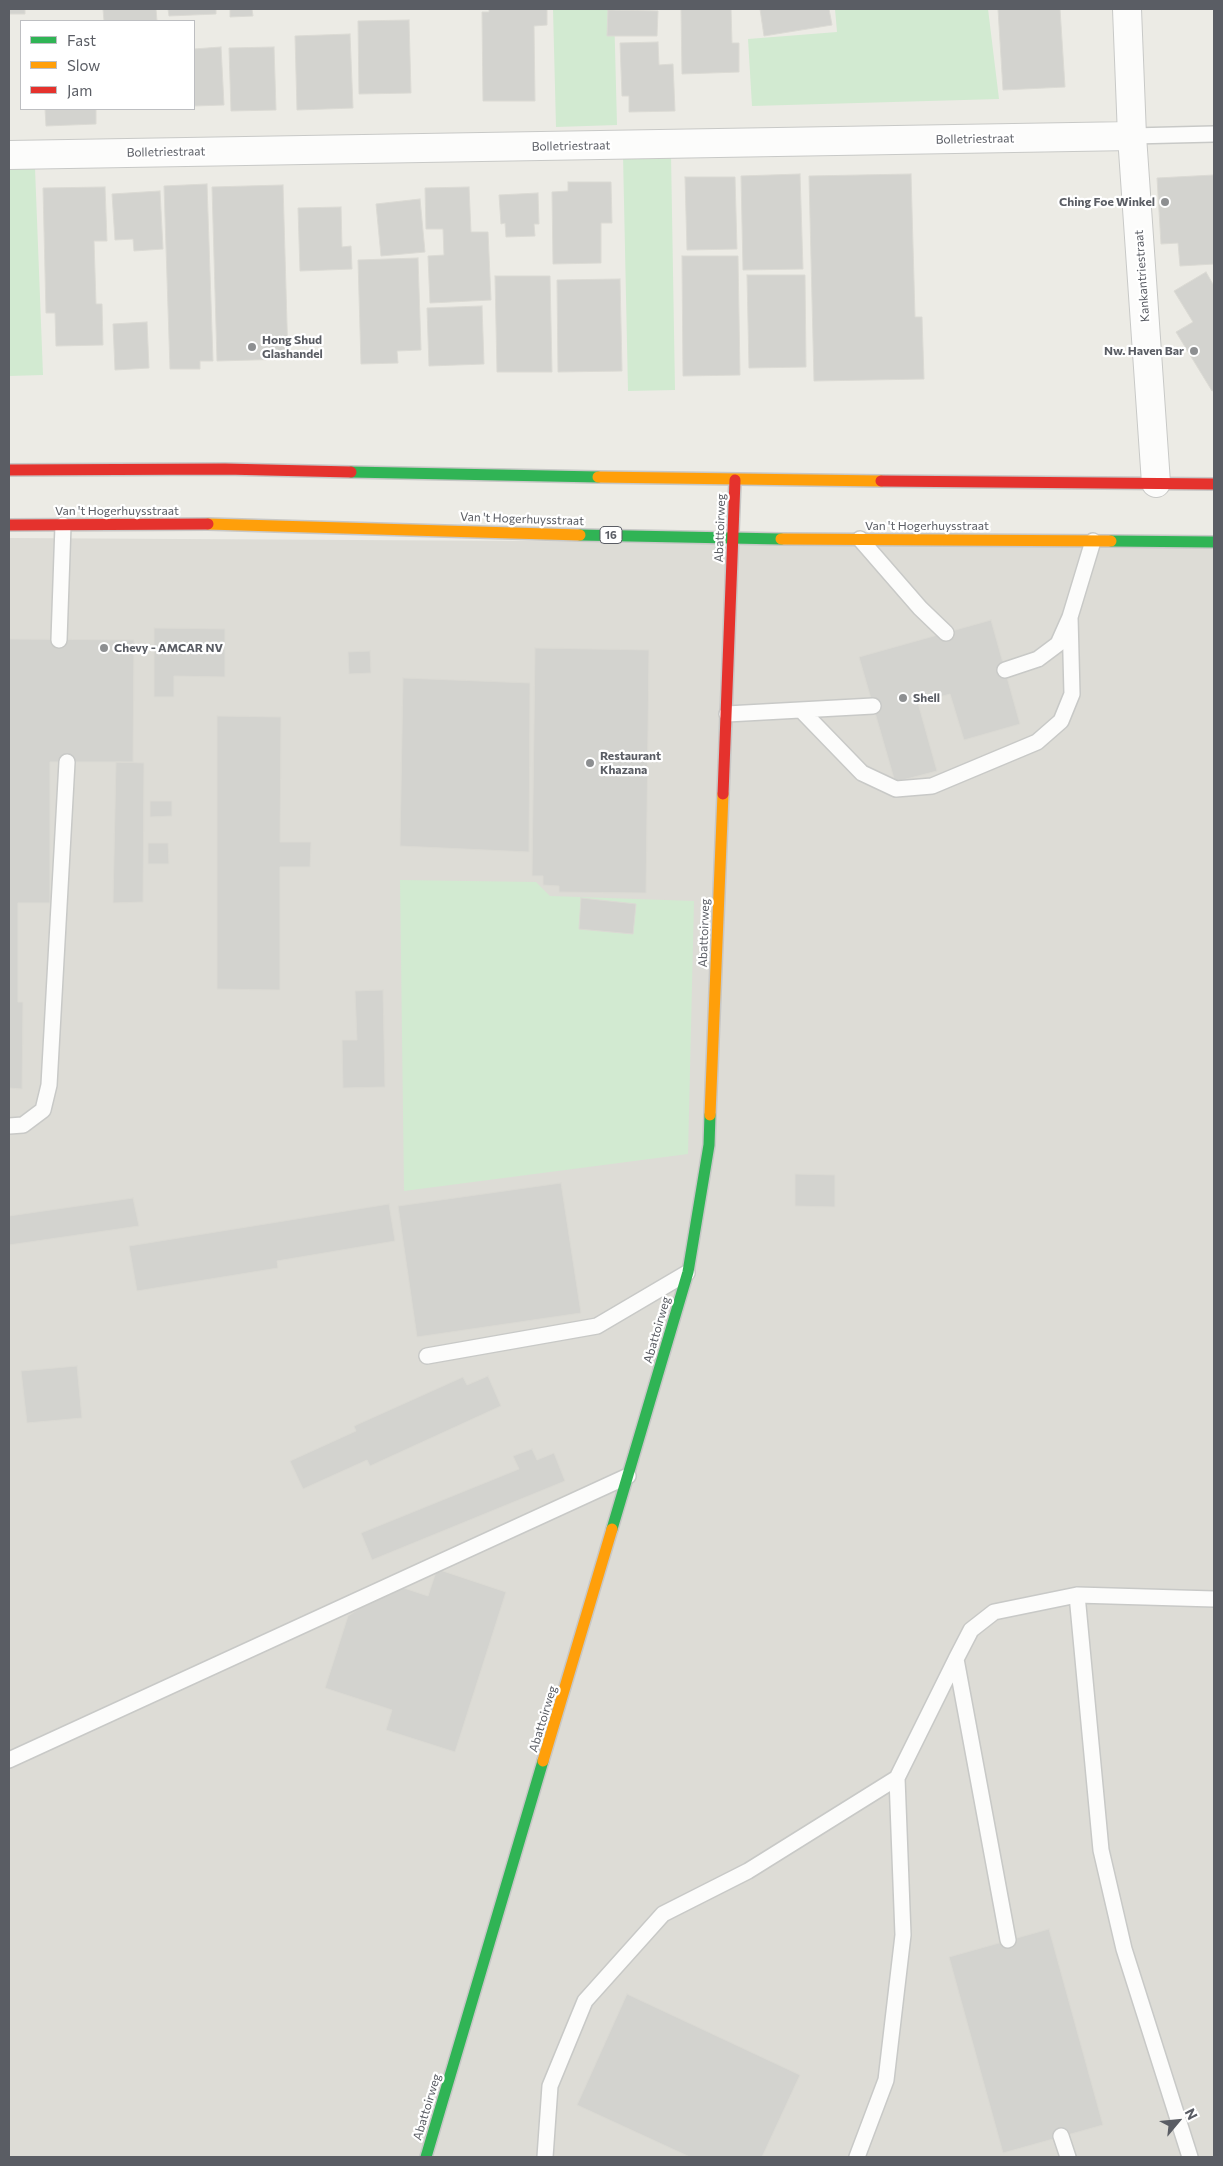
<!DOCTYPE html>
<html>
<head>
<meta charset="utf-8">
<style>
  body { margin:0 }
  #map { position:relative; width:1223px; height:2166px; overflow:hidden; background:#ecebe5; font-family:Commissioner,sans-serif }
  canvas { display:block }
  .frame { position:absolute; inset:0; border:10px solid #5a5d64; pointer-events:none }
  .legend { position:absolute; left:20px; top:20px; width:175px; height:90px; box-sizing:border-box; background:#fff; border:1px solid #bdbec1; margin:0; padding:6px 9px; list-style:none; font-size:15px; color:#5a5d64 }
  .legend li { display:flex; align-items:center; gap:10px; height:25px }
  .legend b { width:25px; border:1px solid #bdbec1 }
  .north { position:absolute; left:1153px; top:2096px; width:50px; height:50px; -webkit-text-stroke:4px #fff; paint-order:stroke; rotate:62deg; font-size:14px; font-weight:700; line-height:20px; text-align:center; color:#5a5d64 }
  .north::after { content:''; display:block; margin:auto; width:18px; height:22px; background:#5a5d64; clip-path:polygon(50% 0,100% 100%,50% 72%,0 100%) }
</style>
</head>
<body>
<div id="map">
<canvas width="1223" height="2166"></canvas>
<div class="frame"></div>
<ul class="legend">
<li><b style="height:6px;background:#30b455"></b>Fast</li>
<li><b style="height:6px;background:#ff9f0a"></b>Slow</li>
<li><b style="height:6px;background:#e5322d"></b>Jam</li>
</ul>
<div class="north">N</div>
</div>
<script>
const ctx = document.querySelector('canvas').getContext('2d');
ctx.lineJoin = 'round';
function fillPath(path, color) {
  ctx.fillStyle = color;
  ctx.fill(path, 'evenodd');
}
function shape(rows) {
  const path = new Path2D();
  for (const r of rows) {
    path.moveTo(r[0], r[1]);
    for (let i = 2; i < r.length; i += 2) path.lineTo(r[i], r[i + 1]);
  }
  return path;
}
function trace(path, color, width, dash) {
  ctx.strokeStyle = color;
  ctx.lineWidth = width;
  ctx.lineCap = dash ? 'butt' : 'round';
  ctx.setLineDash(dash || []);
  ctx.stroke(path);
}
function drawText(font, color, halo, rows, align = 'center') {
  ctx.font = font + ' Commissioner,sans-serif';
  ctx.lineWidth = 4.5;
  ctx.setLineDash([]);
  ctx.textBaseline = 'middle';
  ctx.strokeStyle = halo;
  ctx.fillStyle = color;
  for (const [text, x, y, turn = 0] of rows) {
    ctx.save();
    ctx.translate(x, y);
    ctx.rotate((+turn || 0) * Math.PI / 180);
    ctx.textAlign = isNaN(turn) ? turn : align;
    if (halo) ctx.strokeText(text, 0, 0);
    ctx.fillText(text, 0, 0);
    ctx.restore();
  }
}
fillPath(shape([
  [9,538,1214,545,1214,2157,9,2157]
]), '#dddcd6');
fillPath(shape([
  [553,9,614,9,617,125,556,127],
  [835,9,988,9,999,99,752,106,748,39,837,32],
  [671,154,675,390,628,391,623,155],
  [35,168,43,375,9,376,9,169],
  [400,880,536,882,550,896,694,901,688,1154,404,1191]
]), '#d2ead1');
const building = shape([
  [9,9,25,9,25,14,9,14,9,9],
  [103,9,156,9,157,21,104,21,103,9],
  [168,9,216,9,216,14,169,16,168,9],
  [230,9,252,9,253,16,230,17,230,9],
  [489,9,547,9,547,25,534,26,535,101,483,101,482,12,489,12,489,9],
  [681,9,731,9,732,43,739,43,739,72,682,74,681,9],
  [760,9,829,9,832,25,764,36,760,9],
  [998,9,1060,9,1065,87,1003,90,998,9],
  [608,10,658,11,657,36,607,36,608,10],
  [409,20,411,93,359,94,358,21,409,20],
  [350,34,353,108,297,110,295,36,350,34],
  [658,42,659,65,673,64,675,111,629,112,629,96,622,96,620,43,658,42],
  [221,47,224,105,194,106,194,49,221,47],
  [274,47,276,110,231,111,229,48,274,47],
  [45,109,96,109,96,124,46,126,45,109],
  [800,174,803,269,743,270,741,176,800,174],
  [911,174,915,317,922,317,924,379,814,381,809,176,911,174],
  [1214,175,1214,264,1180,266,1178,243,1161,244,1157,178,1214,175],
  [685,177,735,177,737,249,687,250,685,177],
  [568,182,611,182,612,223,601,223,601,263,553,264,552,192,568,191,568,182],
  [207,184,213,361,200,361,200,369,170,369,164,186,207,184],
  [283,185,288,359,217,361,212,187,283,185],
  [105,187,107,241,94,241,96,304,102,304,103,345,56,346,55,313,46,313,43,188,105,187],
  [469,187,471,232,488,232,491,300,430,303,428,256,444,255,443,229,426,229,425,188,469,187],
  [160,191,163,249,134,251,133,239,115,240,112,194,160,191],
  [538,193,539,224,534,224,535,236,506,237,505,223,501,224,499,195,538,193],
  [420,199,425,252,381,256,376,204,420,199],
  [341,207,342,247,351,246,352,269,300,271,298,208,341,207],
  [682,256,738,256,740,375,683,376,682,256],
  [418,258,421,350,397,351,398,363,361,364,358,260,418,258],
  [1206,272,1214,286,1214,390,1212,391,1176,332,1193,322,1174,291,1206,272],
  [747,275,805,275,806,367,749,368,747,275],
  [495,276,550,276,552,372,497,372,495,276],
  [620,279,622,371,558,372,557,280,620,279],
  [482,306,484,364,429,366,427,308,482,306],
  [147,322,149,368,115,370,113,324,147,322],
  [991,620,1020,724,964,740,950,694,918,703,937,771,895,782,859,657,991,620],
  [154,628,225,629,225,677,174,676,174,697,154,697,154,628],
  [9,639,134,640,133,762,50,762,50,903,18,903,18,1002,23,1002,22,1089,9,1088,9,639],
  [535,648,649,650,646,893,559,892,559,886,543,885,543,876,532,876,535,648],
  [370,651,371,673,349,674,348,652,370,651],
  [403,678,530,683,529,852,400,846,403,678],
  [217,716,281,717,280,842,311,842,310,867,280,867,280,990,217,989,217,716],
  [116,762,144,763,143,902,113,903,116,762],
  [150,801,172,801,172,816,150,817,150,801],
  [148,843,168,843,169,864,148,864,148,843],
  [581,898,636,904,633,934,579,929,581,898],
  [383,990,385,1087,343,1088,342,1040,357,1040,355,991,383,990],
  [795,1174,835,1175,835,1207,795,1206,795,1174],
  [561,1183,581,1313,417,1337,398,1206,561,1183],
  [133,1198,139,1226,9,1245,9,1216,133,1198],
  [389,1204,395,1241,277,1261,278,1268,137,1291,129,1246,389,1204],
  [77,1366,82,1418,27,1423,21,1371,77,1366],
  [488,1376,501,1406,370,1466,367,1460,303,1489,290,1461,356,1431,354,1426,463,1377,467,1385,488,1376],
  [532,1449,537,1460,554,1453,565,1481,372,1560,361,1533,519,1469,513,1456,532,1449],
  [437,1569,506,1592,455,1752,386,1730,392,1710,325,1688,348,1616,395,1585,428,1596,437,1569],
  [1049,1929,1103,2125,1003,2153,949,1957,1049,1929],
  [627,1994,800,2075,762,2157,690,2157,577,2105,627,1994]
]);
fillPath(building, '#d3d3cf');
trace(building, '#dbdad4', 1);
const lane = shape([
  [1132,136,1214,134],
  [860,539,920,608,946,633],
  [59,640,63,525],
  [1005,670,1038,659,1058,644,1070,617,1093,541],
  [801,710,862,773,896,789,932,786,1037,742,1061,721,1072,694,1070,617],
  [727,714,873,706],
  [9,1126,23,1125,43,1110,49,1085,67,762],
  [427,1356,597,1326,687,1273],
  [1077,1595,1101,1850,1124,1949,1190,2157],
  [9,1760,628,1476],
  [1008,1940,956,1659,971,1630,994,1612,1077,1595,1214,1599],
  [1061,2136,1068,2157],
  [545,2157,550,2086,585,2001,663,1914,748,1871,897,1778],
  [857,2157,886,2080,903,1935,897,1778,956,1659]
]);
const street = shape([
  [1127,9,1132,136,1156,483],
  [9,155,1132,136]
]);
const fast = shape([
  [351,472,598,477],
  [580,535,781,539],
  [1111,541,1214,542],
  [612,1529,688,1272,709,1145,710,1115],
  [426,2157,543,1761]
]);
const slow = shape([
  [598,477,881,481],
  [208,524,580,535],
  [781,539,1111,541],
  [710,1115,723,794],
  [543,1761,612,1529]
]);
const jam = shape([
  [9,470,225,469,351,472],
  [881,481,1214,484],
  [9,525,208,524],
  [723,794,735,480]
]);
trace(lane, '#c8c9c7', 18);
trace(street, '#c8c9c7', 30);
trace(fast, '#c7c7c6', 14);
trace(slow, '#c7c7c6', 14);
trace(jam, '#c7c7c6', 14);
trace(lane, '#fcfcfb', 15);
trace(street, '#fcfcfb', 28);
trace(fast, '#30b455', 11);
trace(slow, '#ff9f0a', 11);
trace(jam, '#e5322d', 11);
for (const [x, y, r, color] of [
  [1165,202,5,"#8d8f91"],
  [252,347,5,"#8d8f91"],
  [1194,351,5,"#8d8f91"],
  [104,648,5,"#8d8f91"],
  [903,698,5,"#8d8f91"],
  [590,763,5,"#8d8f91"]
]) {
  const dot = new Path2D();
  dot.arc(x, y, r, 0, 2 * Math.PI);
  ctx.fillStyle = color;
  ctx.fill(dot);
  trace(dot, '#fff', 2);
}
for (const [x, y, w] of [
  [611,535,22]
]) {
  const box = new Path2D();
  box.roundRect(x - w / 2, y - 8.5, w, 17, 4);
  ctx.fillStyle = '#fff';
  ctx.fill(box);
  trace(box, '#5a5d64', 1);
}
drawText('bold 11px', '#5a5d64', null, [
  ["16",611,535]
]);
drawText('12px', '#5a5d64', '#fff', [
  ["Bolletriestraat",975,139,-1],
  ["Bolletriestraat",571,146,-1],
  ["Bolletriestraat",166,152,-1],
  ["Kankantriestraat",1142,276,-94],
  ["Van 't Hogerhuysstraat",117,511],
  ["Van 't Hogerhuysstraat",522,519,2],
  ["Van 't Hogerhuysstraat",927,526],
  ["Abattoirweg",720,528,-88],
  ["Abattoirweg",704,933,-88],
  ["Abattoirweg",657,1330,-74],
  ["Abattoirweg",543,1719,-73],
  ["Abattoirweg",427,2107,-73]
]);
drawText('bold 12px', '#5a5d64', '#fff', [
  ["Ching Foe Winkel",1155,202,"right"],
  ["Hong Shud",262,340],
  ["Glashandel",262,354],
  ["Nw. Haven Bar",1184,351,"right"],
  ["Chevy - AMCAR NV",114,648],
  ["Shell",913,698],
  ["Restaurant",600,756],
  ["Khazana",600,770]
], 'left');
</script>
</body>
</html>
